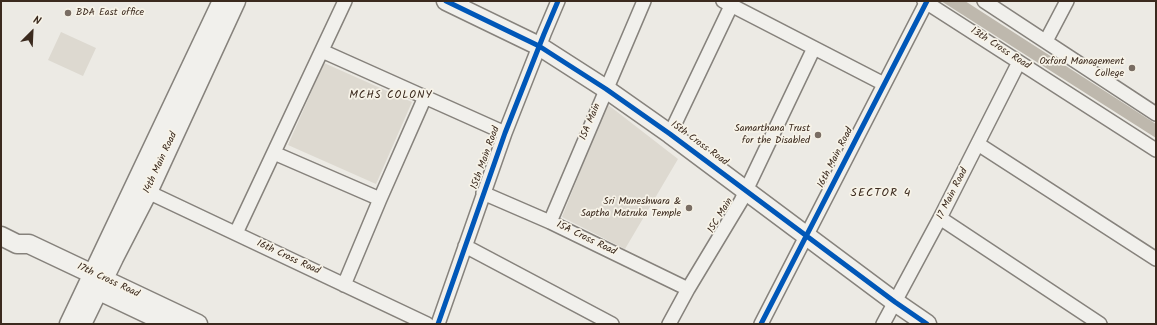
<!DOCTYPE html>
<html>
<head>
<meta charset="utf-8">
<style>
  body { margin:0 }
  #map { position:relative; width:1157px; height:325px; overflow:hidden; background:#eceae4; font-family:Kalam,sans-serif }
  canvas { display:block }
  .frame { position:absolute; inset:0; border:2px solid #3b2a1e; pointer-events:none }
  .north { position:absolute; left:12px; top:12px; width:40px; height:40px; -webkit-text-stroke:3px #f7f3e8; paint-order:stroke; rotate:24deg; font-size:11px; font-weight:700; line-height:16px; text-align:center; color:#3b2a1e }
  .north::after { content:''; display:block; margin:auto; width:14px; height:18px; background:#3b2a1e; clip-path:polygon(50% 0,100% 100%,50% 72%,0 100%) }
</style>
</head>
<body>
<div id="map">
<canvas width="1157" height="325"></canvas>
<div class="frame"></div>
<div class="north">N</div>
</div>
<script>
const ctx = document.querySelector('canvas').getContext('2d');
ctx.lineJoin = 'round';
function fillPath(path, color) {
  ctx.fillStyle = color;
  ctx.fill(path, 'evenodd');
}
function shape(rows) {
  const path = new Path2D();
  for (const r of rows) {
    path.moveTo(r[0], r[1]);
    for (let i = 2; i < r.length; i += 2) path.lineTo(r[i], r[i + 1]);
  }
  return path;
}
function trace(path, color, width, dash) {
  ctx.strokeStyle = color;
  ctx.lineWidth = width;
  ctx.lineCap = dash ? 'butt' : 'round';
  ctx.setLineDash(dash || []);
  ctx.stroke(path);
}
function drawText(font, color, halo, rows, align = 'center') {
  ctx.font = font + ' Kalam,sans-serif';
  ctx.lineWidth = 3.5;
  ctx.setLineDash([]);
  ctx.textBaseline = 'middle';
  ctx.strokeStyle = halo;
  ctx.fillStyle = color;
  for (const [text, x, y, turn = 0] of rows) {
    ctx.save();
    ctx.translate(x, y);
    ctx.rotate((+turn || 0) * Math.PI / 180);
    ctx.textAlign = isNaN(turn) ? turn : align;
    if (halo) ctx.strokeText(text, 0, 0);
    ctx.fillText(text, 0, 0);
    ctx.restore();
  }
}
fillPath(shape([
  [61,32,96,48,83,76,48,60],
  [324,63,412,102,376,184,288,145],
  [607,104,678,159,625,249,562,217]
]), '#ddd9d0');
fillPath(shape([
  [941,1,965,1,1156,124,1156,138]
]), '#beb8ad');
const street = shape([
  [723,1,884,84],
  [924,1,1156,150],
  [984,1,1156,114],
  [1046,41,1067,1],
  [322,51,505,133],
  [670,134,731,6],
  [978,144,1156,259],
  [274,153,380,199],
  [148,192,427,324],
  [483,193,550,222,688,289],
  [940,218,1100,324],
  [550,222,644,1],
  [236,233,345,1],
  [465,246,612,324],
  [344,285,380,199,425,97],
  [438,324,505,133,544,34,558,1],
  [669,324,688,289,741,201,814,48],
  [761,324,927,1],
  [883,324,940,218,1019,62]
]);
const secondary = shape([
  [446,1,539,46,606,89,670,134,895,302,927,324],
  [1,236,17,244,29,244,198,324],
  [89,286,169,324],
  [69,324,222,1],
  [82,324,114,258,148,192,236,1]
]);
trace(street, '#86827c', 16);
trace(secondary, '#86827c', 21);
trace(street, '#f1f0ec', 13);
trace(secondary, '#f1f0ec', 18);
trace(shape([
  [446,1,539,46,606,89,670,134,895,302,927,324],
  [438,324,505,133,544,34,558,1],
  [761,324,927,1]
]), '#0057b8', 5);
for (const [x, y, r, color] of [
  [68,13,4,"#796d63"],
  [1132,68,4,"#796d63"],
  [818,135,4,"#796d63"],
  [689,208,4,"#796d63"]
]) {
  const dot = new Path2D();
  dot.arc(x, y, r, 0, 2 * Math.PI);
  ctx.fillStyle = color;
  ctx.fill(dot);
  trace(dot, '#f7f3e8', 1.5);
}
drawText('10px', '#3b2a1e', '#f7f3e8', [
  ["BDA East office",76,13,"left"],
  ["Oxford Management",1124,62],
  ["College",1124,74],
  ["Samarthana Trust",810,129],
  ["for the Disabled",810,141],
  ["Sri Muneshwara &",681,202],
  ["Saptha Matruka Temple",681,214]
], 'right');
drawText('10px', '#3b2a1e', '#f7f3e8', [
  ["13th Cross Road",1000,49,33],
  ["15A Main",591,122,-67],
  ["15th Cross Road",699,144,36],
  ["15th Main Road",486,158,-70],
  ["16th Main Road",836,158,-63],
  ["14th Main Road",161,163,-65],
  ["17 Main Road",953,194,-63],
  ["15C Main",721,216,-59],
  ["15A Cross Road",586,239,26],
  ["16th Cross Road",288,258,25],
  ["17th Cross Road",108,281,25]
]);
ctx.letterSpacing = '1px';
drawText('11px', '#3b2a1e', '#f7f3e8', [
  ["MCHS COLONY",391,96]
]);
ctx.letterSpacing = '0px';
ctx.letterSpacing = '1px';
drawText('12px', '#3b2a1e', '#f7f3e8', [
  ["SECTOR 4",881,194]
]);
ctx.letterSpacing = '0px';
</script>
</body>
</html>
